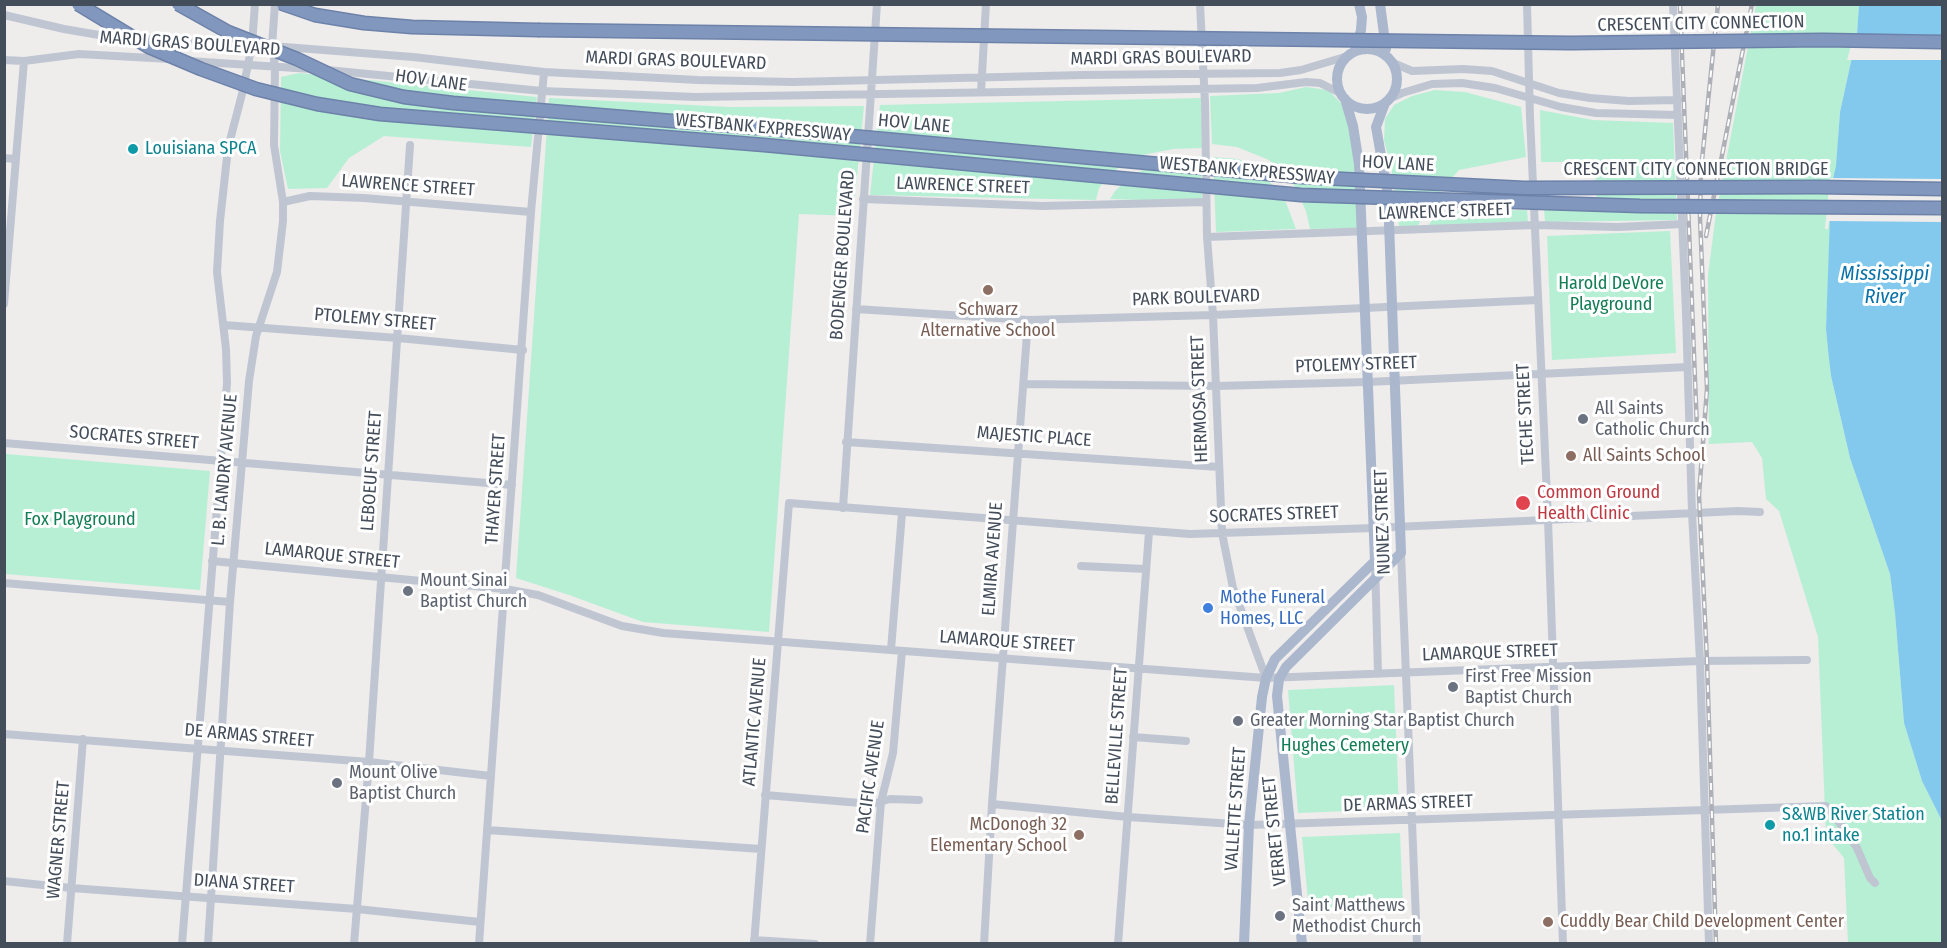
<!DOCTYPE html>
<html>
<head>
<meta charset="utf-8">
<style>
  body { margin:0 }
  #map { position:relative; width:1947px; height:948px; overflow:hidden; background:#efecec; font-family:"Fira Sans Condensed",sans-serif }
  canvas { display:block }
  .frame { position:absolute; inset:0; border:6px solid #444d5a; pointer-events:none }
</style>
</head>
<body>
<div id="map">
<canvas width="1947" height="948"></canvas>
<div class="frame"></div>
</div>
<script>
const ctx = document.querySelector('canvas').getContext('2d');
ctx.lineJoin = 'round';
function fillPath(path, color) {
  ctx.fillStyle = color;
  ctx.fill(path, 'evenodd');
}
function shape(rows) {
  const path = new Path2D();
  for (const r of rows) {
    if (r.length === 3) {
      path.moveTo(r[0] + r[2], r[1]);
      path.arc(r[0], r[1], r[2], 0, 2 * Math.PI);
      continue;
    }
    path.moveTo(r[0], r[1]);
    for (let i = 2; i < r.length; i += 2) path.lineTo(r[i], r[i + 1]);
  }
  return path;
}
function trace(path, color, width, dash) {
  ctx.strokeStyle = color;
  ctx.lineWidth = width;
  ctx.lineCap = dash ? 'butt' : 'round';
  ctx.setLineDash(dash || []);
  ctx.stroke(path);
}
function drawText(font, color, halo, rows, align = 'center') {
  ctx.font = font + ' "Fira Sans Condensed",sans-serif';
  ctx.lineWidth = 6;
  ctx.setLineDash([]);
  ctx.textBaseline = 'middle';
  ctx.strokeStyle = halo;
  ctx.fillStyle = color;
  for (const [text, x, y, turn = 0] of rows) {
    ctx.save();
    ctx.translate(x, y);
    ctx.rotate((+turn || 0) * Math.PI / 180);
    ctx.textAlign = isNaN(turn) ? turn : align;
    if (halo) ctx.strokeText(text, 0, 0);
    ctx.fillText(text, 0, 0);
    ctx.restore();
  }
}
fillPath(shape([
  [1756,5,1859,5,1857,34,1840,112,1826,329,1831,376,1850,458,1890,574,1895,613,1904,723,1922,781,1942,821,1942,943,1848,943,1844,858,1826,836,1818,637,1779,511,1766,499,1762,458,1752,442,1709,444,1708,275,1716,213],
  [299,73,537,97,531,147,384,136,349,158,327,188,288,189,280,151,281,77],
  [1306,87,1328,90,1341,103,1349,127,1354,159,1357,228,1310,229,1306,211,1295,186,1269,160,1237,147,1212,144,1210,96,1279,93],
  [1435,90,1465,92,1521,107,1526,157,1459,170,1426,208,1418,226,1399,226,1391,165,1384,141,1385,119,1394,105,1412,96],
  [549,98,731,107,864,106,853,216,799,214,769,632,643,622,569,595,516,578],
  [1201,98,1202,148,1173,149,1137,156,1114,171,1099,188,1096,200,870,195,880,105],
  [1540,110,1593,120,1673,123,1677,220,1545,222,1544,209,1597,209,1595,162,1541,162],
  [1201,156,1202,202,1110,199,1115,191,1133,174,1171,160],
  [1213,157,1238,159,1256,166,1285,200,1296,229,1216,232],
  [1527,210,1528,222,1428,226,1438,212],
  [1670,231,1676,353,1552,360,1547,236],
  [6,454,210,471,200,590,5,574],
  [1394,685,1399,809,1298,813,1288,690],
  [1400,833,1403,908,1309,911,1302,837]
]), '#b7efd5');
fillPath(shape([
  [1859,5,1942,5,1942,821,1922,781,1904,723,1895,613,1890,574,1850,458,1831,376,1828,350,1826,329,1831,188,1836,166,1840,112,1857,34]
]), '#83c9ee');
fillPath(shape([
  [1854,35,1942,35,1942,60,1847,60],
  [1830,178,1942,179,1942,222,1829,221,1828,229,1825,229]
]), '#efecec');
const highway = shape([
  [283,4,315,15,364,23,412,27,538,30]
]);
trace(highway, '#6d82a9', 15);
trace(shape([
  [1200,4,1205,103,1207,237,1213,315,1222,533,1233,588,1266,678],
  [1527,4,1530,117,1548,519,1563,944],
  [1673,4,1686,313,1692,513,1700,661,1709,944],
  [4,15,64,29,99,35,156,40,253,45],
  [272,46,413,57,544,72,698,80,793,82,1083,75,1280,73,1301,70,1348,56],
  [4,60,24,61,79,54,170,59],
  [189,61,311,69],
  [1391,62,1412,71,1463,69,1492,71,1559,93,1590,98,1629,101,1678,100],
  [327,70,542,91,696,97,1257,88,1306,82,1320,83,1342,94],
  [981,92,986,4],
  [1389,99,1402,93,1432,84,1462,83,1495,88,1561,107,1596,113,1678,115],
  [4,158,15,159],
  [863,199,1042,206,1206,202],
  [283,202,310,196,364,198,531,212],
  [1207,237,1535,225,1618,227,1683,224],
  [4,304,24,61],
  [856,309,1028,320,1213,315,1538,300],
  [224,325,398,338,523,350],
  [1024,384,1216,386,1368,382,1688,367],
  [846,442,1219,467],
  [4,443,512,485],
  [843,508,877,4],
  [1401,553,1417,944],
  [212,561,505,589,538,595,622,626,663,633,1266,678,1700,661,1807,660],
  [1375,561,1378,674],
  [1081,566,1145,569],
  [4,583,230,602],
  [891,650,902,513],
  [4,734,369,762,491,776],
  [1133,737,1186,741],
  [765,795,872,804,890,799,919,800],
  [992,804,1128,817,1249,825,1826,806,1845,830,1857,848,1870,878,1875,883],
  [487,830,761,849],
  [4,881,71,888,357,909,480,922],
  [754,940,815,944],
  [67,944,83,739],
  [182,944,227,383,226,349,217,272,220,221,228,148,242,94,252,45,255,4],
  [208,944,230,602,249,381,256,336,277,272,283,221,283,202,274,145,275,66,272,46,275,4],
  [354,944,369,762,410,145],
  [479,944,531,212,544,72],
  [754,944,789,503,1190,534,1374,528,1738,511,1760,512],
  [870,944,881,802,893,753,902,651],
  [984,944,992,804,1028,320],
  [1118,944,1149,532]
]), '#bfc6d2', 8);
trace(shape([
  [1380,4,1386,49],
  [1356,48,1361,30,1362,17,1359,4],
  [1367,79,30],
  [1244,944,1249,825,1262,697,1266,678,1275,659,1375,561,1359,164,1353,126,1345,99],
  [1302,944,1277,696,1279,679,1286,667,1401,553,1388,195,1376,127,1385,103]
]), '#aab7cd', 10);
trace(highway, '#8297bd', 12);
const rail = shape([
  [1680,4,1697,429],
  [1706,236,1752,4],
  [1716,944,1707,661,1699,495,1707,389,1700,218,1701,170,1718,4]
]);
trace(rail, '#aeb0b7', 4.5);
trace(rail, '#fff', 2, [7]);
const highwayBridge = shape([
  [78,4,149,47,201,69,256,89,317,104,380,114,764,145,1301,195,1640,206,1942,208],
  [178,4,228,32,297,59,350,84,404,97,453,103,818,133,1302,177,1524,188,1817,187,1942,189],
  [538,30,1571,43,1823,40,1942,42]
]);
trace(highwayBridge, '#6d82a9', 15, []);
trace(highwayBridge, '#8297bd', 12);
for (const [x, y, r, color] of [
  [133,149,6,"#0f9aa8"],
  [988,290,6,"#8d6e63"],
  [1583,419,6,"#6b7280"],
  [1571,456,6,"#8d6e63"],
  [1523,503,8,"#e0444e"],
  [408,591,6,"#6b7280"],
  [1208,608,6,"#3f7fe0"],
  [1453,687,6,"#6b7280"],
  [1238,721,6,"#6b7280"],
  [337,783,6,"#6b7280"],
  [1770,825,6,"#0f9aa8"],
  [1079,835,6,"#8d6e63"],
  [1280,916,6,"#6b7280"],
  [1548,922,6,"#8d6e63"]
]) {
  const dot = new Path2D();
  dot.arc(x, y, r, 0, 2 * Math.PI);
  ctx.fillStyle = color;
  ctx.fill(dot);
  trace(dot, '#fff', 2);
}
drawText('18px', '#444d5a', '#fff', [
  ["CRESCENT CITY CONNECTION",1701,24,-1],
  ["MARDI GRAS BOULEVARD",190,44,4],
  ["MARDI GRAS BOULEVARD",1161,58,-1],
  ["MARDI GRAS BOULEVARD",676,61,2],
  ["HOV LANE",431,81,8],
  ["HOV LANE",914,124,5],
  ["WESTBANK EXPRESSWAY",763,128,5],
  ["HOV LANE",1398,164,3],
  ["CRESCENT CITY CONNECTION BRIDGE",1696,170],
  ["WESTBANK EXPRESSWAY",1247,171,5],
  ["LAWRENCE STREET",408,186,4],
  ["LAWRENCE STREET",963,186,2],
  ["LAWRENCE STREET",1445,212,-2],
  ["BODENGER BOULEVARD",843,255,-86],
  ["PARK BOULEVARD",1196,298,-2],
  ["PTOLEMY STREET",375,320,5],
  ["PTOLEMY STREET",1356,365,-2],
  ["HERMOSA STREET",1200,399,-92],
  ["TECHE STREET",1526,414,-93],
  ["MAJESTIC PLACE",1034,437,4],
  ["SOCRATES STREET",134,438,5],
  ["L. B. LANDRY AVENUE",225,470,-85],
  ["LEBOEUF STREET",372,471,-86],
  ["THAYER STREET",496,489,-86],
  ["SOCRATES STREET",1274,515,-2],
  ["NUNEZ STREET",1383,522,-92],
  ["LAMARQUE STREET",332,556,6],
  ["ELMIRA AVENUE",993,559,-86],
  ["LAMARQUE STREET",1007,642,4],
  ["LAMARQUE STREET",1490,653,-2],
  ["ATLANTIC AVENUE",755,722,-85],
  ["DE ARMAS STREET",249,736,5],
  ["BELLEVILLE STREET",1117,736,-86],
  ["PACIFIC AVENUE",871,777,-82],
  ["DE ARMAS STREET",1408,804,-2],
  ["VALLETTE STREET",1236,809,-86],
  ["VERRET STREET",1275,831,-96],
  ["WAGNER STREET",59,840,-85],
  ["DIANA STREET",244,884,4]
]);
drawText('18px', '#0d838f', '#fff', [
  ["Louisiana SPCA",145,149],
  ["S&WB River Station",1782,815],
  ["no.1 intake",1782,836]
], 'left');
drawText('18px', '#137d56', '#fff', [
  ["Harold DeVore",1611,284],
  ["Playground",1611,305],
  ["Fox Playground",80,520],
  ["Hughes Cemetery",1345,746]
]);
drawText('18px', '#785e54', '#fff', [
  ["Schwarz",988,310,"center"],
  ["Alternative School",988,331,"center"],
  ["All Saints School",1583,456],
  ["McDonogh 32",1067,825,"right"],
  ["Elementary School",1067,846,"right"],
  ["Cuddly Bear Child Development Center",1560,922]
], 'left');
drawText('18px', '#5b616d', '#fff', [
  ["All Saints",1595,409],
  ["Catholic Church",1595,430],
  ["Mount Sinai",420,581],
  ["Baptist Church",420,602],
  ["First Free Mission",1465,677],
  ["Baptist Church",1465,698],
  ["Greater Morning Star Baptist Church",1250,721],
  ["Mount Olive",349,773],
  ["Baptist Church",349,794],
  ["Saint Matthews",1292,906],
  ["Methodist Church",1292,927]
], 'left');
drawText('18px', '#be3a42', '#fff', [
  ["Common Ground",1537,493],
  ["Health Clinic",1537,514]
], 'left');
drawText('18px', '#366cbe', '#fff', [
  ["Mothe Funeral",1220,598],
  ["Homes, LLC",1220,619]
], 'left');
drawText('italic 20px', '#0872a9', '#fff', [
  ["Mississippi",1885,274],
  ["River",1885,297]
]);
</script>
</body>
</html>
